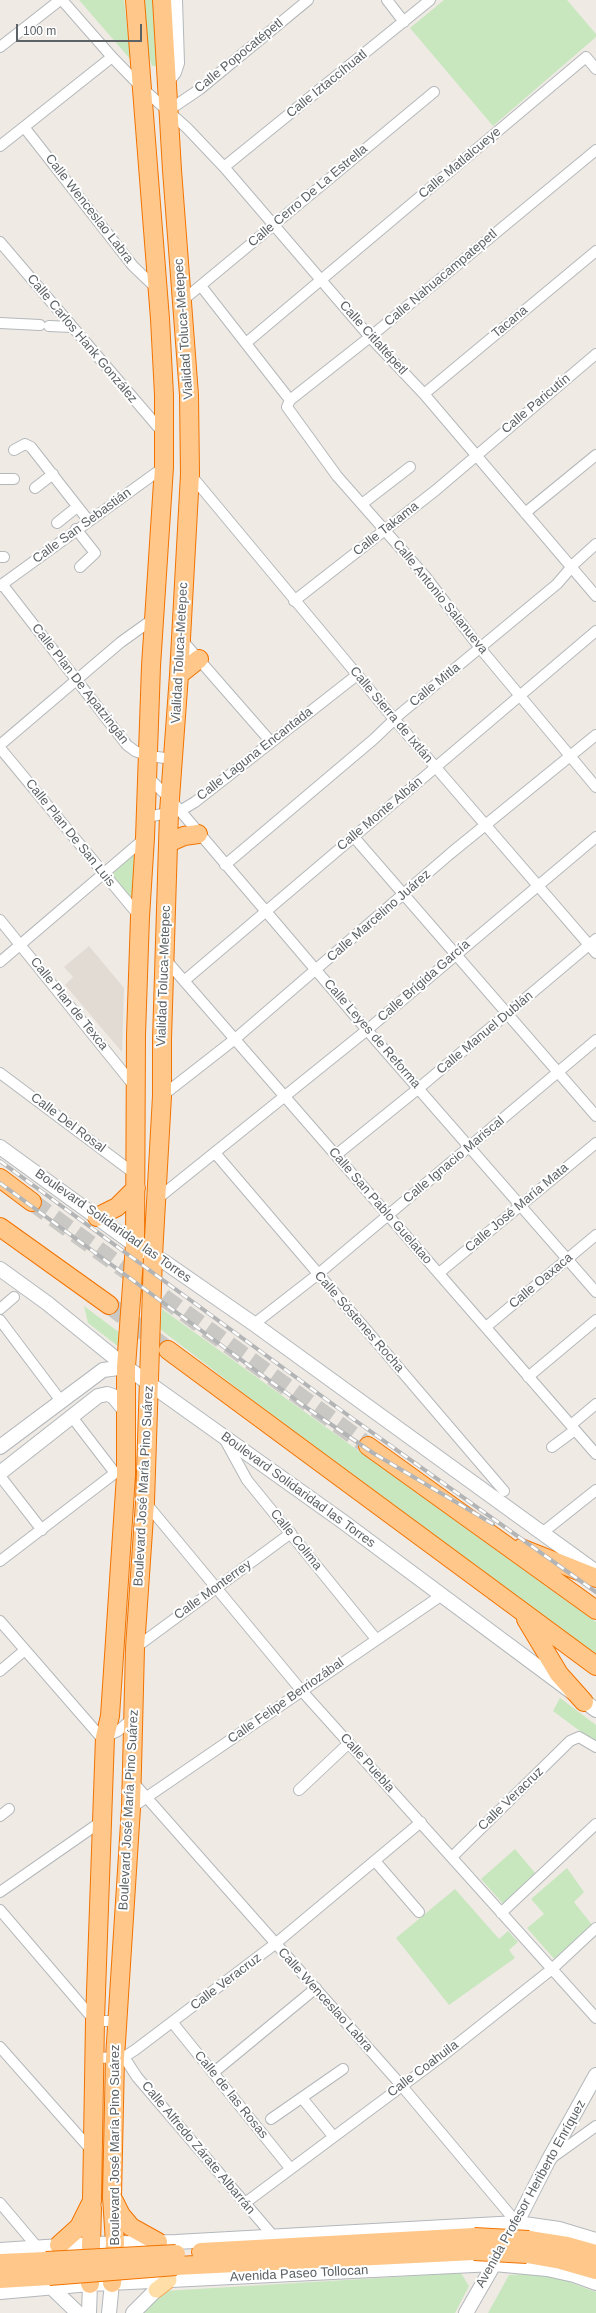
<!DOCTYPE html>
<html>
<head>
<meta charset="utf-8">
<style>
  body { margin:0 }
  #map { position:relative; width:596px; height:2313px; overflow:hidden; background:#efeae4; font-family:Helvetica,sans-serif }
  canvas { display:block }
  .scale { position:absolute; left:16px; top:24px; width:126px; height:18px; box-sizing:border-box; border:2px solid #5c6265; border-top:0; padding-left:5px; font-size:12px; line-height:14px; white-space:nowrap; color:#5c6265; -webkit-text-stroke:3px #fff; paint-order:stroke }
</style>
</head>
<body>
<div id="map">
<canvas width="596" height="2313"></canvas>
<div class="scale">100 m</div>
</div>
<script>
const ctx = document.querySelector('canvas').getContext('2d');
ctx.lineJoin = 'round';
function fillPath(path, color) {
  ctx.fillStyle = color;
  ctx.fill(path, 'evenodd');
}
function shape(rows) {
  const path = new Path2D();
  for (const r of rows) {
    path.moveTo(r[0], r[1]);
    for (let i = 2; i < r.length; i += 2) path.lineTo(r[i], r[i + 1]);
  }
  return path;
}
function trace(path, color, width, dash) {
  ctx.strokeStyle = color;
  ctx.lineWidth = width;
  ctx.lineCap = dash ? 'butt' : 'round';
  ctx.setLineDash(dash || []);
  ctx.stroke(path);
}
function drawText(font, color, halo, rows, align = 'center') {
  ctx.font = font + ' Helvetica,sans-serif';
  ctx.lineWidth = 4;
  ctx.setLineDash([]);
  ctx.textBaseline = 'middle';
  ctx.strokeStyle = halo;
  ctx.fillStyle = color;
  for (const [text, x, y, turn = 0] of rows) {
    ctx.save();
    ctx.translate(x, y);
    ctx.rotate((+turn || 0) * Math.PI / 180);
    ctx.textAlign = isNaN(turn) ? turn : align;
    if (halo) ctx.strokeText(text, 0, 0);
    ctx.fillText(text, 0, 0);
    ctx.restore();
  }
}
fillPath(shape([
  [89,946,124,988,122,1052,65,985,73,977,64,967]
]), '#e1dbd4');
fillPath(shape([
  [79,0,124,0,131,60],
  [143,0,158,0,157,66,152,66,149,57],
  [444,0,567,0,596,34,596,37,493,126,410,28],
  [138,849,134,903,111,875],
  [84,1306,124,1336,119,1347,88,1323],
  [162,1309,596,1622,596,1655,251,1399,160,1329],
  [560,1698,596,1725,596,1743,553,1711],
  [515,1849,536,1874,505,1906,481,1879],
  [567,1868,584,1892,574,1902,593,1926,556,1961,527,1928,544,1914,531,1899],
  [455,1889,499,1939,508,1931,518,1942,509,1950,515,1958,449,2005,396,1938],
  [461,2273,469,2286,455,2313,143,2313,151,2302,164,2291],
  [545,2273,596,2292,596,2313,488,2313,509,2275]
]), '#c8e7bf');
trace(shape([
  [32,1202,368,1446],
  [109,1305,168,1350]
]), '#cac8c4', 18, [18, 9]);
const street = shape([
  [62,0,112,57,141,87,187,128,224,167,370,337,424,394,596,596],
  [387,0,404,22],
  [0,47,60,0],
  [169,110,200,89,308,0],
  [24,127,133,266,156,288],
  [0,146,112,57],
  [596,150,370,337,290,400,287,407,337,476,425,576,480,648,596,787],
  [224,167,430,0],
  [0,242,164,434],
  [201,286,290,400],
  [182,301,434,92],
  [0,323,40,325],
  [49,326,72,327],
  [246,343,586,57,596,69],
  [424,394,596,251],
  [14,450,25,444,31,447,88,520],
  [190,474,394,719,596,953],
  [0,479,14,479],
  [35,488,53,474],
  [362,504,410,467],
  [525,513,596,455],
  [57,523,77,507],
  [76,529,95,553,80,567],
  [0,557,4,557],
  [2,584,127,745,135,751,149,756,173,759],
  [0,586,164,467],
  [294,601,436,490,596,354],
  [181,639,271,742],
  [0,745,121,642,156,617],
  [0,748,140,917],
  [148,777,171,800,367,1030,596,1292],
  [146,817,180,811,195,802,357,675],
  [353,836,596,1116],
  [225,865,374,739,400,714,557,584,575,563,596,544],
  [0,920,135,1087],
  [165,959,596,1454],
  [0,962,144,839],
  [184,981,596,631],
  [0,1073,135,1174],
  [162,1096,235,1039,451,853,596,735],
  [215,1153,504,1491],
  [336,1155,419,1088,596,939],
  [157,1199,367,1030,596,837],
  [439,1273,596,1143],
  [0,1309,14,1297],
  [0,1320,61,1401],
  [254,1324,317,1275,596,1040],
  [486,1327,596,1235],
  [528,1377,596,1320],
  [571,1425,596,1404],
  [224,1438,247,1480,376,1639],
  [552,1447,575,1430],
  [0,1476,42,1530],
  [145,1502,301,1690,596,2018],
  [542,1533,596,1490],
  [0,1561,115,1473,72,1417],
  [0,1621,99,1735,105,1737,118,1731,133,1718],
  [135,1648,291,1533],
  [0,1671,25,1650],
  [132,1781,401,2085,517,2223],
  [299,1790,349,1743],
  [131,1808,442,1595],
  [0,1816,9,1809],
  [452,1857,570,1741,579,1737,596,1747],
  [375,1861,419,1912],
  [0,1892,102,1821],
  [0,1910,95,2021,117,2021],
  [501,1913,596,1824],
  [172,2022,290,2168],
  [0,2047,93,2152],
  [124,2057,137,2077,274,2237],
  [95,2058,124,2057,135,2050,275,1944,421,1822],
  [213,2073,316,1988],
  [302,2098,333,2136],
  [271,2119,343,2069],
  [550,2159,596,2126],
  [0,2203,38,2248],
  [245,2203,441,2057,552,1969,596,1928]
]);
const secondary = shape([
  [167,81,174,72,177,63,175,0],
  [0,1147,135,1245,166,1263,254,1324,596,1572],
  [0,1269,47,1303,126,1367,342,1521,596,1710],
  [0,1447,103,1370,126,1367],
  [0,1473,98,1396,107,1394,113,1396,127,1413],
  [513,2230,548,2161,596,2075],
  [0,2250,91,2244,176,2242,517,2223,559,2229,596,2240],
  [51,2287,78,2313],
  [0,2292,90,2284,494,2264,547,2269,574,2275,596,2283],
  [89,2313,90,2284],
  [109,2313,112,2283],
  [133,2313,156,2290],
  [466,2313,497,2259]
]);
const primary = shape([
  [156,2290,169,2280]
]);
const highway = shape([
  [179,675,199,659],
  [168,843,184,836,198,834],
  [0,1178,32,1202],
  [97,1217,117,1207,136,1188],
  [0,1227,109,1305],
  [168,1350,596,1666],
  [368,1446,596,1610],
  [521,1548,596,1578],
  [526,1619,559,1674,584,1702],
  [114,2201,121,2215,131,2227,158,2242],
  [529,2240,567,2246,596,2254],
  [59,2245,79,2227,92,2201,95,2021,105,1737,110,1716,126,1475,126,1367,135,1245,136,1035,140,917,145,838,151,666,164,467,164,395,160,319,135,0],
  [201,2252,474,2237],
  [527,2254,561,2260,596,2270],
  [0,2263,46,2261],
  [176,2266,474,2251],
  [0,2279,49,2276],
  [112,2283,115,2243,112,2197,115,2058,131,1808,135,1648,145,1502,153,1256,162,1096,162,1039,169,812,179,675,190,474,189,395,172,170,162,0],
  [90,2284,92,2208]
]);
trace(street, '#b4b8bb', 12);
trace(secondary, '#b3b8bc', 16);
trace(primary, '#f6a755', 17);
trace(highway, '#f27300', 20);
trace(street, '#fff', 10);
trace(secondary, '#fff', 14);
trace(primary, '#ffdea8', 15);
trace(highway, '#ffc88a', 18);
const rail = shape([
  [0,1161,349,1416,596,1592],
  [0,1183,307,1408,373,1453,493,1524]
]);
trace(rail, '#b3b4b5', 4);
trace(rail, '#fff', 2.5, [8]);
const highwayBridge = shape([
  [474,2237,529,2240],
  [474,2251,527,2254],
  [46,2261,176,2254],
  [49,2276,176,2266]
]);
trace(highwayBridge, '#f27300', 20, []);
trace(highwayBridge, '#ffc88a', 18);
drawText('13px', '#5c6265', '#fff', [
  ["Calle Popocatépetl",239,56,-39],
  ["Calle Iztaccíhuatl",327,84,-39],
  ["Calle Matlalcueye",460,163,-40],
  ["Calle Cerro De La Estrella",308,196,-40],
  ["Calle Wenceslao Labra",89,209,52],
  ["Calle Nahuacampatepetl",441,278,-40],
  ["Tacana",510,322,-40],
  ["Vialidad Toluca-Metepec",184,329,-94],
  ["Calle Citlaltépetl",373,338,48],
  ["Calle Carlos Hank González",82,339,50],
  ["Calle Paricutín",536,404,-40],
  ["Calle San Sebastián",82,526,-36],
  ["Calle Takama",386,529,-38],
  ["Calle Antonio Salanueva",440,597,51],
  ["Vialidad Toluca-Metepec",180,653,-87],
  ["Calle Plan De Apatzingán",80,684,52],
  ["Calle Mitla",435,685,-39],
  ["Calle Sierra de Ixtlán",391,715,50],
  ["Calle Laguna Encantada",255,754,-38],
  ["Calle Monte Albán",380,814,-40],
  ["Calle Plan De San Luis",70,833,51],
  ["Calle Marcelino Juárez",379,916,-41],
  ["Vialidad Toluca-Metepec",164,976,-88],
  ["Calle Brígida García",424,981,-41],
  ["Calle Plan de Texca",69,1004,51],
  ["Calle Manuel Dublán",485,1033,-40],
  ["Calle Leyes de Reforma",372,1034,49],
  ["Calle Del Rosal",68,1123,37],
  ["Calle Ignacio Mariscal",454,1160,-40],
  ["Calle San Pablo Guelatao",380,1206,49],
  ["Calle José María Mata",517,1208,-40],
  ["Boulevard Solidaridad las Torres",113,1226,35],
  ["Calle Oaxaca",541,1281,-40],
  ["Calle Sóstenes Rocha",359,1322,49],
  ["Boulevard José María Pino Suárez",144,1486,-87],
  ["Boulevard Solidaridad las Torres",298,1490,36],
  ["Calle Colima",296,1540,51],
  ["Calle Monterrey",213,1590,-36],
  ["Calle Felipe Berriozábal",286,1701,-35],
  ["Calle Puebla",367,1763,48],
  ["Calle Veracruz",511,1799,-44],
  ["Boulevard José María Pino Suárez",129,1810,-87],
  ["Calle Veracruz",226,1982,-37],
  ["Calle Wenceslao Labra",325,2000,48],
  ["Calle Coahuila",423,2069,-37],
  ["Calle de las Rosas",231,2095,51],
  ["Boulevard José María Pino Suárez",115,2145,-90],
  ["Calle Alfredo Zárate Albarrán",198,2148,50],
  ["Avenida Profesor Heriberto Enríquez",531,2194,-61],
  ["Avenida Paseo Tollocan",299,2274,-3]
]);
</script>
</body>
</html>
